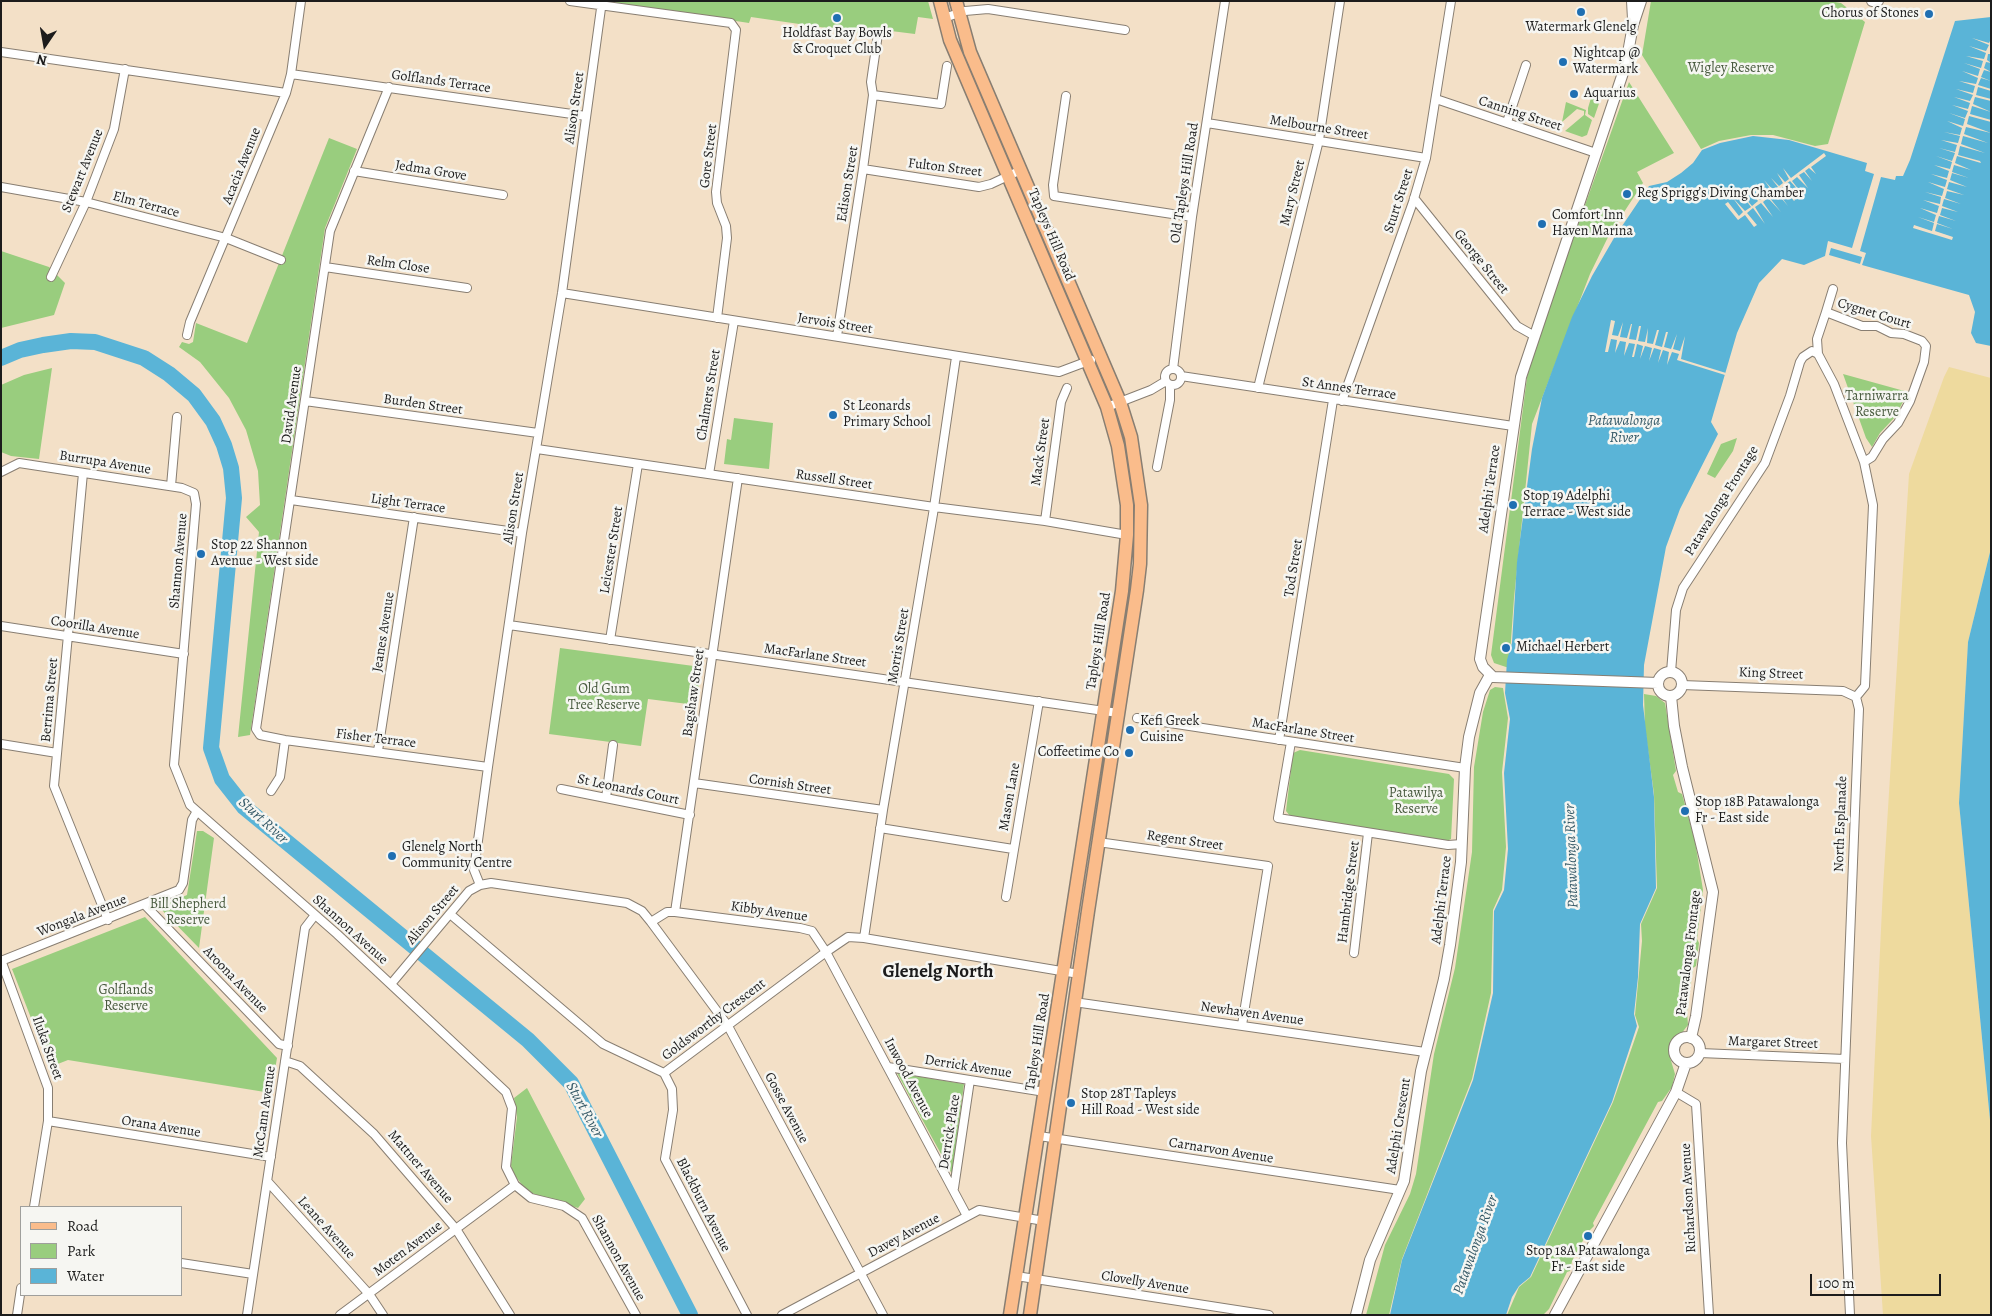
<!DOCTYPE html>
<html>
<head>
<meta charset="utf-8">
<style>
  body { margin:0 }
  #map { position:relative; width:1992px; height:1316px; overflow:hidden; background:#f3e0c7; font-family:Alegreya,serif }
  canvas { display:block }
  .frame { position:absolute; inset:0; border:2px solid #1c1c1c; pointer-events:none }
  .legend { position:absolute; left:20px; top:1206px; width:162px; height:90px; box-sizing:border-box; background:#f6f6f2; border:1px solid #9f9f9c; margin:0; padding:6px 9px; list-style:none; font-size:15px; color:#1c1c1c }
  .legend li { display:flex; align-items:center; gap:10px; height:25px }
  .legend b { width:25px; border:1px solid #9f9f9c }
  .north { position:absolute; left:20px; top:20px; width:50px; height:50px; -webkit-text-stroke:4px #f6f6f2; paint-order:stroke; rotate:192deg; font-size:14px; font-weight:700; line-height:20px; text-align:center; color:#1c1c1c }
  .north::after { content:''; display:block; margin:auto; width:18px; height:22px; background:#1c1c1c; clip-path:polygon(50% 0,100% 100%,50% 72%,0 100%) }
  .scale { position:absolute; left:1810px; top:1274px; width:131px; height:22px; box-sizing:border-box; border:2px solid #1c1c1c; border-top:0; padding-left:6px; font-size:15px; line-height:18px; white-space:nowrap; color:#1c1c1c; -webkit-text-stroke:4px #f6f6f2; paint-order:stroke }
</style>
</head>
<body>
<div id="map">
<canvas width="1992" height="1316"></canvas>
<div class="frame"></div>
<ul class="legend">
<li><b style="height:6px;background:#fabc8b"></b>Road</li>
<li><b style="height:14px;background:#99cd7e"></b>Park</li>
<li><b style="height:14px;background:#5ab4d7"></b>Water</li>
</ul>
<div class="north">N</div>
<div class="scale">100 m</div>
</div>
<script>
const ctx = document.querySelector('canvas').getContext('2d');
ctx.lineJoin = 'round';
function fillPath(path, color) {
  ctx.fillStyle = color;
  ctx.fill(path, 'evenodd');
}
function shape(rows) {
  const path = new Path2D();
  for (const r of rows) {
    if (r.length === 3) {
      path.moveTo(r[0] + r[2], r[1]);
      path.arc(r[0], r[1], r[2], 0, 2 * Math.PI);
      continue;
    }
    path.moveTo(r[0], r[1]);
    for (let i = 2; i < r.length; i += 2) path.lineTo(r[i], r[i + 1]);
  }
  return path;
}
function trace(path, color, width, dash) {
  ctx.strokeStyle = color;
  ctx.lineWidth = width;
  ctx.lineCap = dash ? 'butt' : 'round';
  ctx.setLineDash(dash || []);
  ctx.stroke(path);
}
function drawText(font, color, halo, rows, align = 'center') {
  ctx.font = font + ' Alegreya,serif';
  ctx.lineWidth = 5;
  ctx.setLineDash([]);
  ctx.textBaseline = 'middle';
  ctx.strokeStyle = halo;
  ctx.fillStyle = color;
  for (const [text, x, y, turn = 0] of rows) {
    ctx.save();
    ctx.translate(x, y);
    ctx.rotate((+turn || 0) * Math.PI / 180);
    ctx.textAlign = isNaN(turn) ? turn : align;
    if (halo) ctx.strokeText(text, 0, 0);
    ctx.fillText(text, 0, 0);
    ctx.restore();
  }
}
fillPath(shape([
  [928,1,933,19,918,17,915,34,883,30,882,36,751,17,749,23,611,2],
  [1651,1,1830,1,1841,3,1865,22,1828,144,1815,146,1773,135,1751,135,1719,141,1701,149,1642,55],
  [1629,82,1674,153,1637,172,1643,183,1609,235,1590,274,1532,424,1514,598,1509,668,1494,663,1491,655,1529,362],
  [1594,88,1604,89,1594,118,1588,114,1588,108],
  [1566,102,1586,110,1585,115,1592,120,1587,135,1582,137,1565,131,1584,115,1584,111,1577,109,1562,122],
  [329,138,357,149,325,228,250,735,238,737,259,532,246,517,260,505,258,471,246,430,229,398,200,362,179,347,182,342,189,344,193,342,196,323,247,343],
  [1,251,49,267,65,283,54,315,1,328],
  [52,368,39,459,11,456,1,452,1,385,24,375],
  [1843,374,1908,392,1895,417,1880,433,1872,447,1866,438],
  [734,418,773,423,769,469,724,464,727,439,731,440],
  [1737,438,1733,451,1715,478,1707,474,1721,444],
  [560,648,701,667,696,705,648,699,641,746,549,734],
  [1495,687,1503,688,1508,718,1502,772,1506,847,1502,890,1493,910,1491,993,1472,1079,1402,1259,1389,1315,1366,1315,1385,1245,1410,1194,1416,1174,1434,1054,1455,968,1472,852,1474,767,1483,712,1490,690],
  [1644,694,1656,696,1665,703,1676,771,1673,775,1678,792,1682,794,1695,841,1703,890,1697,939,1699,943,1696,966,1693,968,1687,1012,1688,1025,1670,1048,1669,1054,1675,1074,1672,1087,1662,1101,1658,1102,1593,1223,1594,1226,1587,1233,1572,1261,1570,1271,1567,1272,1549,1309,1543,1315,1507,1315,1519,1287,1531,1277,1613,1102,1639,1027,1635,1015,1642,941,1641,924,1657,888,1654,794,1645,728],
  [1300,750,1449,774,1454,779,1451,839,1447,841,1290,816,1286,811,1293,753],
  [197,831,203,831,214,838,199,948,159,907,187,895],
  [145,917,277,1058,271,1093,68,1060,50,1067,12,969],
  [897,1073,964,1084,952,1174,923,1121],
  [527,1088,585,1199,578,1208,534,1194,526,1190,513,1173,511,1165,517,1117,514,1098]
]), '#99cd7e');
fillPath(shape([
  [1949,367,1991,378,1991,548,1968,642,1959,803,1991,1130,1991,1315,1883,1315,1871,1136,1883,888,1909,474,1944,377]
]), '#eeda9e');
fillPath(shape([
  [1991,17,1991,346,1976,343,1971,333,1975,312,1969,295,1862,265,1866,253,1860,251,1881,177,1895,180,1896,176,1903,176,1910,160,1955,21],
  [1753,136,1789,140,1867,163,1865,171,1874,174,1852,248,1828,241,1825,256,1804,265,1782,259,1759,283,1737,333,1711,422,1718,434,1680,509,1666,547,1644,665,1643,705,1654,797,1656,888,1640,924,1638,977,1634,1014,1637,1026,1612,1102,1530,1277,1519,1286,1512,1297,1506,1315,1390,1315,1402,1260,1473,1080,1493,993,1494,911,1504,890,1508,849,1504,773,1510,719,1505,693,1507,660,1512,643,1517,562,1532,449,1542,398,1572,317,1592,276,1614,238,1649,186,1667,182,1681,173,1693,163,1702,150,1720,143],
  [1831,248,1862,257,1860,264,1829,255],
  [1991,548,1991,1130,1959,803,1968,642]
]), '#5ab4d7');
fillPath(shape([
  [1972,38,1989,43,1991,39,1991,54,1988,54,1987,60,1991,63,1986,62,1984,68,1991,72,1984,70,1981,77,1991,81,1981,78,1978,85,1991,89,1991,91,1978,87,1976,95,1991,99,1991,101,1975,97,1973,104,1991,112,1972,106,1970,114,1991,120,1991,122,1969,116,1967,124,1991,133,1966,127,1964,134,1988,143,1963,136,1961,144,1985,153,1960,146,1958,155,1980,161,1981,163,1957,156,1955,163,1971,170,1954,165,1952,172,1969,178,1952,173,1950,180,1967,187,1949,182,1947,189,1964,195,1947,191,1945,198,1961,204,1944,199,1942,206,1958,212,1942,208,1940,215,1956,221,1939,216,1937,223,1953,229,1937,224,1935,231,1953,237,1952,240,1913,228,1914,225,1932,231,1934,223,1918,217,1934,222,1936,215,1920,208,1937,213,1939,206,1923,200,1940,204,1941,197,1925,192,1942,196,1944,189,1928,182,1945,187,1947,180,1931,174,1947,178,1949,171,1934,165,1950,169,1952,162,1936,156,1952,161,1955,153,1939,148,1955,152,1957,145,1941,140,1958,143,1960,136,1944,132,1960,135,1962,128,1947,121,1963,126,1965,119,1949,113,1965,118,1968,111,1952,105,1968,109,1970,103,1954,97,1970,101,1973,95,1956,89,1973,93,1975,86,1959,81,1976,84,1978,78,1962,71,1978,76,1980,69,1964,63,1981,68,1983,61,1966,56,1984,59,1986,53,1969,46,1986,51,1989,45],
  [1824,153,1826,156,1811,167,1816,174,1809,168,1805,171,1812,181,1804,172,1799,175,1808,188,1797,177,1792,181,1803,195,1790,181,1784,186,1795,200,1794,201,1783,187,1777,191,1788,206,1776,192,1769,197,1781,212,1768,198,1763,202,1773,217,1761,203,1755,207,1765,224,1753,208,1747,213,1757,225,1754,227,1745,215,1738,220,1725,204,1728,202,1739,216,1743,212,1733,198,1745,211,1751,207,1740,192,1752,206,1758,201,1747,187,1760,200,1765,196,1755,182,1766,195,1772,191,1764,180,1773,190,1778,187,1771,178,1779,186,1783,183,1777,173,1785,182,1789,179,1783,168,1791,178],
  [1611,320,1615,321,1612,335,1618,336,1623,322,1620,337,1627,338,1631,324,1632,324,1629,339,1636,340,1639,326,1641,326,1638,341,1645,342,1648,328,1647,343,1653,344,1657,330,1659,330,1655,345,1662,347,1666,332,1668,332,1664,347,1671,349,1677,334,1673,349,1680,351,1685,336,1681,359,1726,373,1725,375,1677,360,1679,354,1672,352,1667,365,1669,352,1663,350,1658,363,1661,350,1654,348,1649,361,1652,348,1645,346,1640,359,1643,346,1637,344,1634,357,1632,357,1635,344,1629,343,1624,356,1626,342,1620,341,1615,353,1617,340,1611,339,1608,352,1605,352]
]), '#f3e0c7');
trace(shape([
  [1,358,20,350,43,345,71,341,95,342,144,358,169,374,194,395,213,421,224,445,231,468,234,498,211,748,222,779,244,807,528,1040,571,1083,690,1315]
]), '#5ab4d7', 16);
const minor = shape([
  [570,1,731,23,736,30,716,192,717,203,726,226,727,238,717,318],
  [944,18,965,11,988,9,1125,30],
  [1,52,286,93],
  [291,74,586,116],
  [389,87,330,231,256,729,260,735,285,740,488,767],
  [873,95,941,104,947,66],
  [1066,96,1053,185,1054,196,1192,217],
  [1436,99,1596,153],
  [1507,122,1526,65],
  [1207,123,1426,158],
  [863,169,979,187,991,184,1021,170],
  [354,171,503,195],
  [1,187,86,202,226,238,281,260],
  [1414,198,1517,326,1533,335],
  [325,267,467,288],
  [51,277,86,202,114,129,125,69],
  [562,293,1059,372,1091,360],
  [1826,312,1833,289],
  [187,335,190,322,286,93,291,74,301,1],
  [837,336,863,169,873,95,871,82,878,34],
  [1818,354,1817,339,1826,312,1862,326,1877,326,1891,333,1904,334,1922,341,1926,346,1924,362,1910,401,1898,423,1883,439,1872,457,1864,462],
  [1173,377,8],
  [1173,369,1192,217,1225,1],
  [1181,376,1513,426],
  [1258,388,1319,140,1340,1],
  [305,401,538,433],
  [1342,401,1413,202,1426,158,1451,1],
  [1107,407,1151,390,1166,381],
  [537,449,934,507,1045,521,1127,535],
  [1157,467,1170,400,1170,385],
  [1,472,19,463,182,488,194,493,196,504,174,765,190,805,337,934,506,1092,512,1108,506,1167,515,1185,531,1198,564,1206,582,1218,636,1315],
  [83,473,54,786,108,920],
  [709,474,734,321],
  [171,486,177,417],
  [291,500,522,533],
  [1045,521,1061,402,1067,388],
  [509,625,1118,713],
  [1,626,184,654],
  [610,640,638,464],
  [1671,672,1676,610,1683,588,1765,463,1790,396,1800,362,1803,357,1812,351,1818,354,1834,384,1864,462,1873,505,1865,686,1856,697],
  [1682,685,1843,691,1856,697],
  [1137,718,1465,768],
  [1279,740,1333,400],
  [1291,742,1278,818,1448,845,1462,844],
  [1,744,57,753],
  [378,751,414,517],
  [694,783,883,810],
  [561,789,690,815],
  [271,791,280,777,285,740],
  [606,798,613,745],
  [880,828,1013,849],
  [1098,842,1268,866,1242,1025],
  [480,885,474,870,488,767,522,533,562,293,602,1],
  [1006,897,1039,701],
  [145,905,279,1044,288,1046],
  [675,912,738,478],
  [450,914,603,1044,664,1073],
  [651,922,728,1026,883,1315],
  [864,938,883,810,933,514,956,357],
  [1354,953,1368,833],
  [1,960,48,1088,48,1121,34,1207],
  [1,961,179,890,183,883,192,820,197,811],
  [391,984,469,891,480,885,491,883,627,903,642,911,651,922,667,912,675,912,800,928,812,931,826,952,848,937,864,938,1079,974],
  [1074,1002,1425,1052],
  [1700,1053,1845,1059],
  [285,1061,300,1066,374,1134,456,1229,510,1315],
  [888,1067,1045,1092],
  [664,1073,826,952,967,1216],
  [664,1073,672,1089,673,1110,665,1159,747,1315],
  [1676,1092,1696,1104,1709,1315],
  [48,1121,271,1157],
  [1039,1136,1400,1190],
  [268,1182,369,1294,383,1315],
  [954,1188,970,1080],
  [181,1263,253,1274],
  [1016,1276,1269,1315],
  [17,1315,21,1288],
  [247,1315,305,928,315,915],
  [340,1315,515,1185],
  [782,1315,979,1210,1044,1221],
  [1850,1315,1842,1143,1859,709,1856,697]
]);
const tertiary = shape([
  [1632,1,1633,19],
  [1641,1,1633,25,1626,64,1521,377,1480,659,1483,667,1493,677,1658,683],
  [1872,1,1878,1],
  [1670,684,12],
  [1671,696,1674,726,1682,767,1713,892,1696,1016,1691,1038],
  [1687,1050,13],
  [1356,1315,1370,1260,1404,1181,1421,1071,1444,979,1450,945,1461,862,1465,768,1469,737,1480,693,1490,675],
  [1555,1315,1676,1092,1686,1063]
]);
const primary = shape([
  [940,1,950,40,976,101,1107,407,1118,446,1127,505,1127,535,1122,591,1010,1315],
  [956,1,970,52,1120,402,1131,437,1141,505,1140,564,1137,590,1088,911,1030,1315]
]);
trace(minor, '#887e72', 10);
trace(tertiary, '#887e72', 12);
trace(primary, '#887e72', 15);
trace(minor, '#fff', 8);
trace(tertiary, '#fff', 10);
trace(primary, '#fabc8b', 12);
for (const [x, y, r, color] of [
  [1581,12,5,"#1f6fb2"],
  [1929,14,5,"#1f6fb2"],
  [837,18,5,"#1f6fb2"],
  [1563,62,5,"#1f6fb2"],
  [1574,94,5,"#1f6fb2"],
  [1627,194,5,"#1f6fb2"],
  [1542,224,5,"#1f6fb2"],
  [833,415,5,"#1f6fb2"],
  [1513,505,5,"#1f6fb2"],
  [201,554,5,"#1f6fb2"],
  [1506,648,5,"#1f6fb2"],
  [1130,730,5,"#1f6fb2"],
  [1129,753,5,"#1f6fb2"],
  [1685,811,5,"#1f6fb2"],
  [392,856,5,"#1f6fb2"],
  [1071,1103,5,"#1f6fb2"],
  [1588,1236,5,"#1f6fb2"]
]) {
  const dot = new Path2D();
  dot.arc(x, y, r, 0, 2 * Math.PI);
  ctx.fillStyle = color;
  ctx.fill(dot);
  trace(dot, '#f6f6f2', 2);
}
drawText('14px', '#1c1c1c', '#f6f6f2', [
  ["Chorus of Stones",1919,14,"right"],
  ["Watermark Glenelg",1581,28,"center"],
  ["Holdfast Bay Bowls",837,34,"center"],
  ["& Croquet Club",837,50,"center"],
  ["Nightcap @",1573,54],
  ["Watermark",1573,70],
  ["Aquarius",1584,94],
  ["Reg Sprigg’s Diving Chamber",1637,194],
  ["Comfort Inn",1552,216],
  ["Haven Marina",1552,232],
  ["St Leonards",843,407],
  ["Primary School",843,423],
  ["Stop 19 Adelphi",1523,497],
  ["Terrace - West side",1523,513],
  ["Stop 22 Shannon",211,546],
  ["Avenue - West side",211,562],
  ["Michael Herbert",1516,648],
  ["Kefi Greek",1140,722],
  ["Cuisine",1140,738],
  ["Coffeetime Co",1119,753,"right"],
  ["Stop 18B Patawalonga",1695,803],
  ["Fr - East side",1695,819],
  ["Glenelg North",402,848],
  ["Community Centre",402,864],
  ["Stop 28T Tapleys",1081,1095],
  ["Hill Road - West side",1081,1111],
  ["Stop 18A Patawalonga",1588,1252,"center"],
  ["Fr - East side",1588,1268,"center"]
], 'left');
drawText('14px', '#485a3e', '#f6f6f2', [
  ["Wigley Reserve",1731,69],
  ["Tarniwarra",1877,397],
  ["Reserve",1877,413],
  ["Old Gum",604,690],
  ["Tree Reserve",604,706],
  ["Patawilya",1416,794],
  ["Reserve",1416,810],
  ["Bill Shepherd",188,905],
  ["Reserve",188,921],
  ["Golflands",126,991],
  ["Reserve",126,1007]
]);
drawText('14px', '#1c1c1c', '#f6f6f2', [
  ["Golflands Terrace",441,82,8],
  ["Alison Street",575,108,-82],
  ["Canning Street",1520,114,18],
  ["Melbourne Street",1319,128,9],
  ["Gore Street",709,156,-83],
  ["Acacia Avenue",242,166,-68],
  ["Fulton Street",945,168,7],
  ["Stewart Avenue",83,171,-68],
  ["Jedma Grove",431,171,9],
  ["Old Tapleys Hill Road",1185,183,-81],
  ["Edison Street",848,184,-81],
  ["Mary Street",1293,193,-76],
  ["Sturt Street",1399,201,-72],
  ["Elm Terrace",146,205,15],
  ["Tapleys Hill Road",1051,235,67],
  ["George Street",1481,262,51],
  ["Relm Close",398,265,8],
  ["Cygnet Court",1874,314,17],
  ["Jervois Street",835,324,9],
  ["St Annes Terrace",1349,389,8],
  ["Chalmers Street",709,395,-81],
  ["David Avenue",292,405,-82],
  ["Burden Street",423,405,8],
  ["Mack Street",1041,452,-82],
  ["Burrupa Avenue",105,463,9],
  ["Russell Street",834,480,8],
  ["Adelphi Terrace",1490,489,-82],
  ["Patawalonga Frontage",1722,501,-58],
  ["Light Terrace",408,504,8],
  ["Alison Street",514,508,-81],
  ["Leicester Street",612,550,-81],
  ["Shannon Avenue",179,561,-85],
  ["Tod Street",1294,568,-81],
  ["Coorilla Avenue",95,628,9],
  ["Jeanes Avenue",384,632,-81],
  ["Tapleys Hill Road",1099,641,-81],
  ["Morris Street",899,646,-81],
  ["MacFarlane Street",815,656,8],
  ["King Street",1771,674,2],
  ["Bagshaw Street",694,693,-82],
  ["Berrima Street",50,700,-85],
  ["MacFarlane Street",1303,731,9],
  ["Fisher Terrace",376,739,7],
  ["Cornish Street",790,785,8],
  ["St Leonards Court",628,790,12],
  ["Mason Lane",1010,797,-80],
  ["North Esplanade",1841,824,-88],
  ["Regent Street",1185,841,8],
  ["Hambridge Street",1349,892,-83],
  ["Adelphi Terrace",1442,900,-83],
  ["Kibby Avenue",769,912,8],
  ["Alison Street",433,915,-50],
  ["Wongala Avenue",82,916,-21],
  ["Shannon Avenue",350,930,42],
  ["Patawalonga Frontage",1689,953,-83],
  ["Aroona Avenue",235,980,46],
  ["Newhaven Avenue",1252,1014,8],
  ["Goldsworthy Crescent",714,1020,-37],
  ["Tapleys Hill Road",1038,1042,-81],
  ["Margaret Street",1773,1043,2],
  ["Iluka Street",47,1048,70],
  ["Derrick Avenue",968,1067,9],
  ["Inwood Avenue",908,1078,62],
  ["Gosse Avenue",786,1108,62],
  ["McCann Avenue",265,1112,-82],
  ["Adelphi Crescent",1399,1126,-81],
  ["Orana Avenue",161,1127,9],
  ["Derrick Place",950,1132,-81],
  ["Carnarvon Avenue",1221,1151,9],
  ["Mattner Avenue",420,1167,49],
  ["Richardson Avenue",1689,1198,-93],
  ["Blackburn Avenue",703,1205,63],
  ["Leane Avenue",326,1228,48],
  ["Davey Avenue",904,1236,-28],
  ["Moten Avenue",408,1249,-37],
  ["Shannon Avenue",618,1258,61],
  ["Clovelly Avenue",1145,1283,9]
]);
drawText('italic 15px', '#355967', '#f6f6f2', [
  ["Patawalonga",1624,421],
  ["River",1624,438],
  ["Sturt River",263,821,42],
  ["Patawalonga River",1572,856,-92],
  ["Sturt River",584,1110,61],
  ["Patawalonga River",1476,1245,-70]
]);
drawText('bold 19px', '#1c1c1c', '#f6f6f2', [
  ["Glenelg North",938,972]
]);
</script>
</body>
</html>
